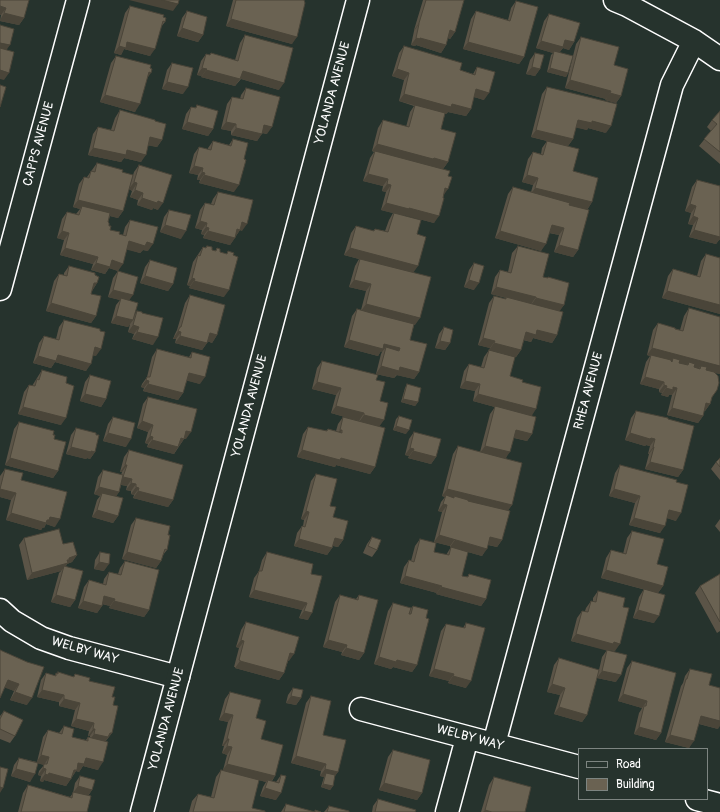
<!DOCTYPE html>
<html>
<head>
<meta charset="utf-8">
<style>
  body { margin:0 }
  #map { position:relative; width:720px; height:812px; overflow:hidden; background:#26332d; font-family:Pangolin,sans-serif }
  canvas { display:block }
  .legend { position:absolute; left:578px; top:748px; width:130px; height:52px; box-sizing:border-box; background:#26332d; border:1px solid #7d8581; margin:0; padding:5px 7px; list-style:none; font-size:12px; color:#fff }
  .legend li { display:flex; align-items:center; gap:8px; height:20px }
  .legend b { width:20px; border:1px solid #7d8581 }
</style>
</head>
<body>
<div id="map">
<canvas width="720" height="812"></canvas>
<ul class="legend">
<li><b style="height:5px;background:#26332d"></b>Road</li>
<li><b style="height:11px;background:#6a6252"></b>Building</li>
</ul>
</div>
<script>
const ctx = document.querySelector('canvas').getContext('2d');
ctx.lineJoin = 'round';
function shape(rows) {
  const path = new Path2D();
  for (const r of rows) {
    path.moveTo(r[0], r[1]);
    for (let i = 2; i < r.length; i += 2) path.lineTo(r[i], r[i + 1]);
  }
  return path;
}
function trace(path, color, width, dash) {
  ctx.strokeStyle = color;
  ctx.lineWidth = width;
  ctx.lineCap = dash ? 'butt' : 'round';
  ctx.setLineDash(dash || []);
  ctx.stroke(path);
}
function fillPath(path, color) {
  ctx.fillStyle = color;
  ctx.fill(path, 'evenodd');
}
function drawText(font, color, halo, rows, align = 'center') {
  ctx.font = font + ' Pangolin,sans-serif';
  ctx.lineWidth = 3;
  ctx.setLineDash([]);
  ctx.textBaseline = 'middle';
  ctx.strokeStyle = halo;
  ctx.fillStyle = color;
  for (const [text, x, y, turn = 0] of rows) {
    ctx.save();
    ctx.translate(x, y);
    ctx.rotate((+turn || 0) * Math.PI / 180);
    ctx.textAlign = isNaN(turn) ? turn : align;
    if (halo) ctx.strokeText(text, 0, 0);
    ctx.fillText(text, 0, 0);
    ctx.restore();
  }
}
const street = shape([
  [615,0,627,5,694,41,720,59],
  [0,289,78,0],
  [0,610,12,621,41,638,69,648,178,677],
  [361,709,579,767],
  [494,744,672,85,694,41],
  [697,799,720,805],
  [447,812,467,738]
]);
const secondary = shape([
  [142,812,358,0]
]);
trace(street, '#fff', 25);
trace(secondary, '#fff', 25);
trace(street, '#26332d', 22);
trace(secondary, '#26332d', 22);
fillPath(shape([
  [0,0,24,18,19,25,0,21,1,15,0,15],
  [233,0,304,0,292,44,226,26],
  [423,0,464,0,455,32,450,39,448,38,446,45,441,53,416,45,415,46,411,45,414,31,414,30],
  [516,1,524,57,519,64,463,49,471,19,476,11,508,20,511,8],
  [130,6,163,17,165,22,161,27,150,56,124,49,121,55,114,53,125,13],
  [187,11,203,35,198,42,177,36,182,18],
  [549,14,574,42,569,50,563,48,559,53,568,73,566,77,547,72,551,55,553,53,536,48,544,21],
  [245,35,279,90,241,79,235,86,201,77,202,76,197,75,201,61,206,54,210,55,211,53,235,60,240,43],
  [581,37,614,65,621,96,616,103,605,100,606,99,565,88,576,44],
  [404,46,424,52,460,70,473,74,477,67,484,100,474,97,471,109,466,116,448,112,446,114,445,114,441,129,448,162,443,169,443,196,434,223,404,215,417,234,413,273,415,325,414,325,410,340,419,372,414,379,397,375,394,378,376,374,381,354,382,352,381,351,378,356,344,347,352,316,357,309,361,310,366,291,349,287,355,266,359,259,344,255,351,233,356,226,373,231,375,229,385,231,389,220,393,213,381,210,386,192,382,191,383,186,363,181,370,158,374,152,372,151,378,128,383,120,406,127,410,112,414,106,399,101,404,80,392,76,399,53],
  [535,53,540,69,535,76,526,74,530,60],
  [116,56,147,79,135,112,100,102,111,63],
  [172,63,183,94,162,89,167,70],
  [547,87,606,133,588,128,587,130,576,127,573,139,568,146,573,171,592,202,587,210,578,250,573,257,554,252,559,235,549,233,541,251,495,238,508,194,513,187,531,192,533,185,522,182,528,159,533,152,541,154,542,148,547,141,531,137,542,94],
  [246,88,267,134,262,133,257,141,231,135,231,131,221,129,227,104,232,97,240,99,241,95],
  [197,105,213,129,208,136,182,129,186,114,191,107,195,108],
  [120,110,155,121,162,140,157,147,148,145,141,162,124,158,121,162,88,155,93,134,98,127,111,130,115,118],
  [720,111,720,164,699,146,711,131,707,127,712,120],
  [233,139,234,192,199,183,200,180,197,180,198,175,189,173,194,154,199,147,208,150,208,148,213,141,229,145],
  [97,163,122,172,129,189,134,172,139,165,158,210,153,208,152,210,137,205,138,200,130,197,132,191,129,189,123,211,118,218,110,216,108,222,110,230,119,234,123,235,125,227,130,220,148,251,143,250,140,253,127,249,118,271,109,268,105,274,91,270,93,264,60,255,64,240,57,238,62,219,67,212,76,214,80,209,73,207,79,184,84,177,87,177],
  [697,180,720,186,720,240,719,240,716,244,689,237,693,225,688,224,691,213,685,211,692,187],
  [218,192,242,231,240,230,230,245,203,238,204,235,201,234,202,230,195,228,200,210,205,203,211,204,213,199],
  [169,210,181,239,160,232,164,217],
  [207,246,212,250,215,251,217,248,220,252,227,254,228,251,224,297,189,288,190,286,187,285,193,262,203,247,205,248],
  [518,246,543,277,564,305,559,311,557,335,552,343,533,338,531,342,523,340,521,350,516,357,489,350,490,348,478,345,489,303,494,296,505,299,506,298,491,294,495,277,500,270,508,272,512,253],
  [706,254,720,258,720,314,662,298,668,276,673,269,697,276,701,261],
  [150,260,173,284,168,291,140,283,145,267],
  [474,263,474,290,464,287,469,270],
  [69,266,95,275,97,283,92,291,91,294,96,316,91,323,46,311,54,281,59,274,64,275,64,273],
  [118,271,135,314,137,311,153,345,132,339,134,334,128,332,130,324,128,327,111,323,116,305,120,300,108,297,113,278],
  [190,295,217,335,212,343,207,341,207,343,202,350,175,343,176,339,173,339,175,334,177,330,185,303],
  [689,308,720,374,715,373,712,398,710,404,705,411,704,411,703,416,698,423,667,415,672,395,669,395,668,397,661,395,662,393,659,392,659,389,640,384,646,362,650,356,647,355,653,330,658,323,680,330,684,316],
  [64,320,96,356,93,355,86,371,55,362,51,368,33,363,39,343,44,336,56,339,59,327],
  [444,327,450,343,445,350,435,348,439,334],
  [157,349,189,357,192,352,200,384,186,380,183,393,178,400,143,391,144,388,141,387,142,384,147,377,152,357],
  [489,350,510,376,522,382,531,416,532,434,527,441,514,438,506,458,512,505,508,510,502,540,497,547,488,545,482,556,468,552,462,576,467,577,469,574,486,599,481,606,436,594,437,593,400,583,404,567,409,560,411,561,415,546,420,539,434,552,446,555,451,547,450,547,450,546,434,542,442,512,438,511,441,502,445,497,442,496,453,454,458,446,480,452,490,414,495,407,473,401,475,391,460,388,464,371,469,364,481,367,484,357],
  [322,361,376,380,380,401,379,427,375,467,370,474,336,465,335,467,297,457,303,434,308,427,326,431,328,429,336,431,338,424,343,417,359,421,331,413,336,395,312,389,317,368],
  [42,370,66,383,61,425,18,414,24,392,29,385,32,386],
  [90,375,106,399,101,407,80,401,85,382],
  [407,384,418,402,415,406,401,402,405,388],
  [148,397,186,439,184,439,174,454,147,447,148,444,145,443,148,432,137,428,143,404],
  [636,411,668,419,683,470,678,477,645,469,649,454,648,454,650,446,646,445,645,446,625,440,631,418],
  [399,416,406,434,393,430,396,419],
  [113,417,126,447,103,441,108,424],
  [19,422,53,435,54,439,58,471,53,478,5,465,14,429],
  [76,428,95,452,90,459,87,458,86,459,66,454,71,435],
  [414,432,436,457,431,464,408,458,409,456,405,455,409,439],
  [129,450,173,500,168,507,133,498,134,495,131,494,131,491,126,490,127,486,121,485,119,492,116,496,118,516,113,523,92,517,97,500,100,496,94,494,98,477,103,470,121,475,122,472,120,472,124,457],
  [720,458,720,480,711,469,716,462],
  [620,465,676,482,676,521,667,518,660,533,629,525,635,503,609,496,615,473],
  [5,469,21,480,55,527,46,524,44,528,43,527,41,530,6,520,11,500,0,497,0,476],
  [316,474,330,506,333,517,343,540,338,547,333,546,332,548,327,555,294,546,297,533,302,526,303,526,304,520,301,519,311,481],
  [136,518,168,535,167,550,163,555,161,561,156,568,122,559,131,525],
  [720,519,720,532,715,526],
  [632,531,657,564,663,586,658,593,654,623,633,618,639,597,644,589,657,593,601,578,606,558,611,550,623,554,627,538],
  [372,537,377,550,372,557,363,553,367,544],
  [24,538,63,544,77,555,72,562,67,564,66,566,75,600,70,607,51,602,59,573,61,571,27,580,19,545],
  [100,552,104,571,94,569,95,560],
  [267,552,311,574,308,620,299,618,302,610,249,597,254,578,259,571,262,560],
  [125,561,149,610,144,617,109,608,110,606,102,604,102,606,97,613,78,608,84,587,89,580,103,584,104,579,109,572,118,574,120,568],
  [720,574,720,631,717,633,695,593,700,586],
  [598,591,623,607,615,651,609,650,616,682,597,678,587,715,582,722,554,714,560,695,547,692,554,665,559,658,599,670,602,657,607,650,571,641,577,618,582,611,585,611,586,608,591,601,593,602,593,598],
  [340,595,356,599,359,595,364,653,359,660,341,655,342,652,323,647,335,602],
  [393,603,410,609,413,606,426,618,417,665,412,672,393,667,391,669,374,664,388,611],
  [246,622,289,661,288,661,284,673,279,680,235,668,235,667,234,667,239,648,236,647,241,630],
  [466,623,466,688,448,683,449,681,429,676,441,631,446,624,463,628],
  [0,650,27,662,27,705,10,700,14,691,5,687],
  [632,661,661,733,656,740,634,734,639,713,641,710,642,708,618,701,627,668],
  [690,669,718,729,699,724,689,748,665,742,681,686,683,683,685,676],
  [58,672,73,677,75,674,89,681,112,697,113,705,112,733,105,742,98,770,83,766,79,772,76,771,66,786,44,780,43,782,40,781,41,776,38,775,39,771,44,765,38,763,30,782,11,776,14,765,19,758,37,762,43,737,48,730,59,733,64,726,72,737,86,740,88,737,90,737,90,736,88,736,89,731,71,726,75,710,59,706,59,702,37,697,41,680,46,673,55,676,56,673,57,674],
  [293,688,301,698,296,705,286,703,288,695],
  [230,692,256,718,261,739,275,776,272,781,276,782,281,775,276,800,260,796,263,787,266,782,259,780,252,808,265,812,189,812,192,801,198,794,211,797,216,777,221,770,223,770,227,755,222,753,224,746,222,746,228,722,219,720,225,699],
  [311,696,323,735,338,772,335,775,333,786,330,790,321,787,324,777,320,776,321,771,291,763,306,703],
  [4,711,15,736,10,743,0,739,0,716],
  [393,750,422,793,417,800,379,790,388,757],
  [80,776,92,790,88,796,87,812,18,812,23,793,28,785,70,797,73,793,75,783],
  [494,777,525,812,481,812,489,785],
  [378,799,415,812,372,812,373,806],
  [286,804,315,812,315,810,321,812,281,812],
  [329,806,349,812,324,812]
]), '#5b5447');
fillPath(shape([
  [129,0,162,0,178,4,173,11],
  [0,6,6,8,1,15,0,15],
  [4,13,24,18,19,25,0,21,0,20],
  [231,19,297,37,292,44,226,26],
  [419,23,419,24,414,31,414,30],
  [182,28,203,35,198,42,177,36],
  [450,30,455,32,450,39,445,37],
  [416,38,420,38,446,45,441,53,416,45,415,46,411,45],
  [565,40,574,42,569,50,563,48,558,54,554,51,553,53,536,48,541,41],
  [127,42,155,49,150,56,124,49,121,55,114,53,119,46],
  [468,42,524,57,519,64,463,49],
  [0,43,10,45,5,52,0,51],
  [532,67,540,69,535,76,526,74],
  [202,68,207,69,202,76,197,75],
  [550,68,568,73,566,77,547,72],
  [397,69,409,73,404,80,392,76],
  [0,70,9,73,4,80,0,79],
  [206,70,240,79,235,86,201,77],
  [243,71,284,83,279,90,238,78],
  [149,72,151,73,146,80],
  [570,80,611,91,606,99,565,88],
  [167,82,188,87,183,94,162,89],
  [476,89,489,93,484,100,471,96],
  [610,93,621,96,616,103,605,100],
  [404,94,452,104,471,109,466,116,448,112,446,114,399,101],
  [105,95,140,104,135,112,100,102],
  [578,120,592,121,611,126,606,133,588,128,587,130,573,127],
  [187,122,213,129,208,136,182,129],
  [226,122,236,124,231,131,221,129],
  [264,125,272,127,267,134,259,132],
  [236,128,262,134,257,141,231,135],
  [536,130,573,139,568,146,531,137],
  [150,137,162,140,157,147,145,145],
  [377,144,434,158,448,162,443,169,428,167,372,151],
  [93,148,127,150,146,155,141,162,124,158,121,162,88,155],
  [194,166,203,168,198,175,189,173],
  [202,172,205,173,200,180,197,180],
  [368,174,388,179,383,186,363,181],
  [204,175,239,185,234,192,199,183],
  [527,175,538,178,533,185,522,182],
  [134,182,137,183,132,191,129,189],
  [387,184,391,185,386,192,382,191],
  [445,188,448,189,443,196],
  [535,188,592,202,587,210,530,195],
  [135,190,143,193,138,200,130,197],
  [142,198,158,201,163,203,158,210,153,208,152,210,137,205],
  [78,200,123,211,118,218,81,209,82,206,80,209,73,207],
  [386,203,409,208,439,216,434,223,404,215,404,216,381,210],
  [690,204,696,206,691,213,685,211],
  [693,216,698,218,693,225,688,224],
  [200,221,207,223,202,230,195,228],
  [242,222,247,224,242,231,240,230,235,237,232,236],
  [165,225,186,231,181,239,160,232],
  [552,225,564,228,559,235,546,232],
  [206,227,209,228,204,235,201,234],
  [694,230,720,236,720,240,719,240,716,244,689,237],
  [62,231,69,233,64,240,57,238],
  [208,231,235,238,230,245,203,238],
  [500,231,546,244,541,251,495,238],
  [129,241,147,242,153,244,148,251,143,250,140,253,124,249],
  [559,245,578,250,573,257,554,252],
  [65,248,98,257,93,264,60,255],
  [350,248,418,266,413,273,344,255],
  [112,260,123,264,118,271,109,268,105,274,91,270,96,263],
  [145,276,173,284,168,291,140,283],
  [192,278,195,279,190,286,187,285],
  [354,280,371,284,366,291,349,287],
  [469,280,479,283,474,290,464,287],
  [194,281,229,290,224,297,189,288],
  [94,283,97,283,92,291],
  [496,287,536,297,531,304,491,294],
  [113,290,133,295,128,302,121,298,120,300,108,297],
  [667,291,720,305,720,314,662,298],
  [536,298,564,305,559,312,531,305],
  [51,303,96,316,91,323,46,311],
  [366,304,420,318,415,325,361,311],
  [116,316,133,320,128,327,111,323],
  [133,325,139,327,134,334,128,332],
  [537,330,557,335,552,343,533,338,531,342,521,339,526,332],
  [178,331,181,332,176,339,173,339],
  [137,332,158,337,153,345,132,339],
  [210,333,217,335,212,343,205,340],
  [180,336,207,343,202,350,175,343],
  [483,338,495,341,490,348,478,345],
  [349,340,384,344,400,348,395,355,386,347,382,352,381,351,378,356,344,347],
  [440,341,450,343,445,350,435,348],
  [494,343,521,350,516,357,489,350],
  [95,347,101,349,96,356,90,355],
  [652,348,720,366,720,374,699,369,701,366,698,369,687,366,689,362,686,366,672,362,673,358,671,362,651,355,650,356,647,355],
  [58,355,91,364,86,371,55,362,51,368,33,363,38,356],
  [381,366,400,367,419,372,414,379,396,375,394,378,376,374],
  [189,373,205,377,200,384,184,380],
  [645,377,664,382,659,389,640,384],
  [146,380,149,381,144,388,141,387],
  [465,381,480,384,475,391,460,388],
  [317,382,341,388,336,395,312,389],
  [148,384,183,393,178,400,143,391],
  [664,385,667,386,662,393,659,392],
  [673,387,677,388,672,395,669,395,668,397,661,395,666,388],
  [717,390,712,397,710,404,705,411,701,410,706,403],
  [85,394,106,399,101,407,80,401],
  [478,394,536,409,531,417,473,401],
  [403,399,418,402,415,406,401,402],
  [336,406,364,413,359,421,331,413],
  [23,407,66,418,61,425,18,414],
  [672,408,703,416,698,423,667,415],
  [364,415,384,420,379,427,359,422],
  [142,421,153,425,148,432,137,428],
  [396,426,409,430,406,434,393,430],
  [340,430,342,430,337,438,335,437],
  [516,430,532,434,527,441,511,437],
  [186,431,191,432,186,439,182,438,184,439,179,446,176,445],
  [108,433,131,439,126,447,103,441],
  [630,433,651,438,655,439,650,446,646,445,645,446,625,440],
  [150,436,153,437,148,444,145,443],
  [152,440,178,447,174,454,147,447],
  [485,446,510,452,505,459,480,453],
  [71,447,91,451,95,452,90,459,87,458,86,459,66,454],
  [653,447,654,447,649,454,648,454],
  [410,448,414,449,409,456,405,455],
  [302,450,341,458,375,467,370,474,336,465,335,467,297,457],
  [413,451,436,457,431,464,408,458],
  [10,458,58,471,53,478,5,465],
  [650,462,683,470,678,477,645,469],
  [125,465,127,465,122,472,120,472],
  [123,477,132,479,127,486,118,484],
  [131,483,136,484,131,491,126,490],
  [99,487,119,492,114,500,102,493,100,496,94,494],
  [136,487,139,488,134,495,131,494],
  [0,489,16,493,11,500,0,497],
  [447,489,512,505,507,512,453,499,454,496,453,499,446,495,445,497,442,496],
  [614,489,640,496,635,503,609,496],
  [138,491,173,500,168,507,133,498],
  [443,504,447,505,442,512,438,511],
  [97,510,118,516,113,523,92,517],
  [669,510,681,513,676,521,664,517],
  [306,511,309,512,304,520,301,519],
  [11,513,50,517,60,519,55,527,46,524,44,528,43,527,41,530,6,520],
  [634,518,665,526,660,533,629,525],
  [439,535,455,539,450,546,434,542],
  [490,537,502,540,497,547,485,544],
  [335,538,343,540,338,547,330,545],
  [299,539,332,548,327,555,294,546],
  [455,540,487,549,482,556,450,547],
  [127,552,161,561,156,568,122,559],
  [77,555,72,562,67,564,63,570,64,567,61,571,27,580,32,573,69,558],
  [99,562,109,564,104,571,94,569],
  [606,570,663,586,658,593,601,578],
  [405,576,442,586,437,593,400,583],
  [441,587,486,599,481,606,436,594],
  [254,590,307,603,302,610,249,597],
  [56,595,75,600,70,607,51,602],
  [104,596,115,599,110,606,99,603],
  [83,601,102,606,97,613,78,608],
  [114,601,149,610,144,617,109,608],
  [638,610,659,616,654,623,633,618],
  [304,611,312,613,308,620,299,618],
  [576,634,614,642,620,644,615,651,609,650,608,651,571,641],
  [241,640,244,641,239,648,236,647],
  [328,640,347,645,342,652,323,647],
  [346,648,364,653,359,660,341,655],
  [290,653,294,654,289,661,285,660],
  [379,657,397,660,417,665,412,672,393,667,391,669,374,664],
  [240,661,284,673,279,680,235,668],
  [434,669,454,674,449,681,429,676],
  [602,671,621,675,616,682,597,678],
  [453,676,471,681,466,688,448,683],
  [8,680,19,684,14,691,3,687],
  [552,684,565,688,560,695,547,692],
  [42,690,64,695,59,702,37,697],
  [15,692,32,698,27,705,10,700],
  [623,694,647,701,642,708,618,701],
  [291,696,301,698,296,705,286,703],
  [64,699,80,703,75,710,59,706],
  [559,707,587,715,582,722,554,714],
  [224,713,233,715,228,722,219,720],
  [701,716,720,721,720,726,718,729,696,723],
  [76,719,94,723,89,731,71,726],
  [639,727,661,733,656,740,634,734],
  [93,729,95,729,90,736,88,736],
  [110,733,112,733,103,744,89,741,94,734],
  [670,735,694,741,689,748,665,742],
  [227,739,229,739,224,746,222,746],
  [227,746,232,747,227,755,222,753],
  [41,755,49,757,44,765,36,763],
  [296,756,326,764,321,771,291,763],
  [86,758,103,762,98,770,83,766,79,772,76,771,72,777,69,777,78,763],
  [227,764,275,776,270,783,268,780,266,782,222,771],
  [43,768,46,769,41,776,38,775],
  [16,769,35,774,30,782,11,776],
  [325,769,338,772,333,779,326,773,324,777,320,776],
  [49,773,71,779,66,786,44,780,43,782,40,781,45,774],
  [384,783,422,793,417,800,379,790],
  [323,784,333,786,330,790,321,787],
  [78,786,92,790,87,797,73,792,73,793],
  [0,787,3,788,0,793],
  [265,788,281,793,276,800,260,796],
  [485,810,492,812,483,812]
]), '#4a4539');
const building = shape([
  [0,0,29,0,24,18,4,13,6,8,0,6,0,0],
  [162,0,179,0,178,4,162,0],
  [236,0,304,0,305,3,297,37,231,19,236,0],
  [426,0,464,0,455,32,450,30,446,45,420,38,420,39,416,38,419,24,419,23,426,0],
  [516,1,538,7,524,57,468,42,476,11,510,21,516,1],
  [130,6,164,15,163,17,166,18,165,22,163,21,155,49,127,42,126,48,119,46,130,6],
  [187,11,207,17,203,35,182,28,187,11],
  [549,14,580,23,574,42,565,40,563,47,541,41,549,14],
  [0,25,14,29,10,45,0,43,0,25],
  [245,35,293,48,284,83,243,71,240,79,206,70,207,69,202,68,206,54,210,55,211,53,238,61,245,35],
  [581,37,619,47,614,65,628,69,621,96,610,93,611,91,570,80,581,37],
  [404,46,462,63,460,70,475,75,477,67,495,72,489,93,476,89,471,109,452,104,451,107,404,94,409,73,397,69,404,46],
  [0,48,14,52,9,73,0,70,0,48],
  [554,51,573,56,568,73,550,68,554,51],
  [535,53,544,55,540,69,532,67,535,53],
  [116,56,151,65,150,68,152,69,151,73,149,72,140,104,105,95,116,56],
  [172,63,193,68,188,87,167,82,172,63],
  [0,85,6,87,0,107,0,85],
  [547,87,617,104,611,126,592,121,592,123,578,120,573,139,536,130,547,87],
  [246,88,280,97,272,127,264,125,262,134,236,128,236,124,226,122,232,97,243,99,246,88],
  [197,105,218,111,213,129,187,122,191,107,196,108,197,105],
  [415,105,445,113,441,129,456,133,448,162,434,158,433,159,377,144,383,120,409,127,415,105],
  [120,110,155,120,155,121,166,124,162,140,150,137,146,155,127,150,126,155,93,148,98,127,114,131,120,110],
  [720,111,720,152,704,139,717,124,712,120,720,111],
  [233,139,248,143,244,159,246,160,239,185,204,175,205,173,202,172,203,168,194,166,199,147,211,150,213,141,231,146,233,139],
  [547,141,579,149,573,171,598,178,592,202,535,188,538,178,527,175,533,152,543,155,547,141],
  [375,151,450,171,448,176,452,177,448,189,445,188,443,198,444,198,439,216,409,208,409,209,386,203,391,185,387,184,388,179,368,174,375,151],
  [97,163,123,170,122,172,133,175,123,211,78,200,84,177,89,178,91,171,95,172,97,163],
  [139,165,172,175,163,203,158,201,157,203,142,198,143,193,135,190,137,183,134,182,139,165],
  [697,180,720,186,720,237,694,230,698,218,693,216,696,206,690,204,697,180],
  [513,187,570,203,569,205,589,210,578,250,559,245,564,228,552,225,546,244,500,231,513,187],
  [218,192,253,200,247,224,242,222,240,230,237,229,235,238,208,231,209,228,206,227,207,223,200,221,205,203,214,205,218,192],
  [82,206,110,213,108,222,109,223,109,226,111,226,110,230,120,232,119,234,126,236,130,220,158,227,153,244,147,242,145,246,129,241,123,264,112,260,110,267,96,263,98,257,65,248,69,233,62,231,67,212,79,215,82,206],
  [169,210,191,215,186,231,165,225,169,210],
  [394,213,421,220,417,234,426,237,418,266,350,248,356,226,374,231,375,229,388,232,394,213],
  [207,246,212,247,212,250,216,251,217,248,220,249,220,252,227,254,228,251,234,253,233,255,238,257,229,290,194,281,195,279,192,278,198,255,200,256,203,247,206,248,207,246],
  [518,246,549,254,543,277,548,278,548,277,569,283,564,305,536,298,536,297,496,287,500,270,511,273,518,246],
  [706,254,720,258,720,305,667,291,673,269,700,277,706,254],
  [360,259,431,277,420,318,366,304,371,284,354,280,360,259],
  [150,260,177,268,173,284,145,276,150,260],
  [474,263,484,266,479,283,469,280,474,263],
  [69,266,95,273,95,275,99,277,97,283,94,283,91,294,101,296,96,316,51,303,59,274,67,276,69,266],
  [118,271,138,277,133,295,113,290,118,271],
  [190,295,225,305,217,335,210,333,207,343,180,336,181,332,178,331,180,327,181,327,190,295],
  [494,296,506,299,506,297,563,312,557,335,537,330,536,335,526,332,521,350,494,343,495,341,483,338,494,296],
  [121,298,138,303,133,320,116,316,121,298],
  [689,308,720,317,720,366,652,348,658,323,675,328,675,329,683,331,689,308],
  [357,309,371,313,414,324,410,340,427,344,419,372,400,367,399,371,381,366,386,347,399,351,400,348,384,344,383,349,349,340,357,309],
  [137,311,142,312,142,313,163,318,158,337,137,332,139,327,133,325,137,311],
  [64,320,100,329,100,331,105,332,101,349,95,347,91,364,58,355,56,361,38,356,44,336,59,340,64,320],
  [444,327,453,330,450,343,440,341,444,327],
  [157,349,191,358,192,352,210,357,205,377,189,373,183,393,148,384,149,381,146,380,147,377,150,377,157,349],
  [489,350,515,357,510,376,523,380,522,382,541,387,536,409,478,394,480,384,465,381,469,364,484,368,489,350],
  [651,355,671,360,671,361,672,362,673,358,680,360,679,363,688,365,689,362,695,364,694,367,700,369,701,366,707,367,706,370,714,372,718,376,719,383,717,390,712,397,710,404,706,403,703,416,672,408,677,388,673,387,673,390,666,388,667,386,664,385,664,382,645,377,651,355],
  [322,361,378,375,376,380,385,382,380,401,388,403,384,420,364,415,364,413,336,406,341,388,317,382,322,361],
  [42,370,67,377,66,383,74,386,66,418,23,407,29,385,35,386,37,379,39,380,42,370],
  [90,375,111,381,106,399,85,394,90,375],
  [407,384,421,388,418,402,403,399,407,384],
  [148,397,197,409,191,432,186,431,184,439,181,438,178,447,152,440,153,437,150,436,153,425,142,421,148,397],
  [495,406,536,417,532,434,516,430,510,452,485,446,495,406],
  [636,411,668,418,668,419,694,426,683,470,650,462,654,447,653,447,655,439,651,438,650,439,630,433,636,411],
  [399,416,412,420,409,430,396,426,399,416],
  [113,417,135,423,131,439,108,433,113,417],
  [343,417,385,428,375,467,341,458,340,460,302,450,308,427,327,431,328,429,342,433,342,430,340,430,343,417],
  [19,422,54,431,53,435,55,435,54,439,66,442,58,471,10,458,19,422],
  [76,428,96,433,96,435,99,435,95,452,91,451,91,452,71,447,76,428],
  [414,432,441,439,436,457,413,451,414,449,410,448,414,432],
  [458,446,522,463,512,505,447,489,458,446],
  [129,450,183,465,173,500,138,491,139,488,136,487,136,484,131,483,132,479,123,477,127,465,125,465,129,450],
  [720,458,720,467,716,462,720,458],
  [620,465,677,480,676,482,688,485,681,513,669,510,665,526,634,518,640,496,614,489,620,465],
  [5,469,23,473,21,480,67,492,60,519,50,517,49,520,47,520,46,523,11,513,16,493,0,489,5,469],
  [103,470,123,475,119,492,99,487,103,470],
  [316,474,337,479,330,506,336,507,333,517,348,521,343,540,335,538,332,548,299,539,302,526,305,527,309,512,306,511,316,474],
  [102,493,123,498,118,516,97,510,102,493],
  [446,495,454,498,454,496,468,500,468,501,510,511,502,540,490,537,487,549,439,535,447,505,443,504,446,495],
  [136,518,170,526,168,535,170,535,167,550,165,549,161,561,127,552,136,518],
  [59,529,63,544,73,542,77,555,69,558,69,560,67,560,68,563,32,573,24,538,59,529],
  [632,531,664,539,657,564,668,567,663,586,606,570,611,550,626,554,632,531],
  [372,537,381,540,377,550,368,546,372,537],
  [420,539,436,543,434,552,449,555,451,547,468,552,462,576,468,577,469,574,491,580,486,599,441,587,442,586,405,576,409,560,414,562,420,539],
  [100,552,110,554,109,564,99,562,100,552],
  [267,552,313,564,311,574,322,576,312,613,304,611,307,603,254,590,259,571,262,571,267,552],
  [125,561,159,570,149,610,114,601,115,599,104,596,102,606,83,601,89,580,106,585,109,572,121,575,125,561],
  [64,566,83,571,75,600,56,595,64,566],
  [720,574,720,622,700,586,720,574],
  [644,589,665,595,659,616,638,610,644,589],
  [598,591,625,598,623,607,629,608,620,644,614,642,613,644,576,634,582,611,588,612,591,601,596,602,598,591],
  [340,595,358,600,359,595,378,600,364,653,346,648,347,645,328,640,340,595],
  [393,603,411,608,409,614,411,614,413,606,428,610,426,618,429,619,417,665,397,660,396,662,379,657,393,603],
  [246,622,299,637,294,654,290,653,284,673,240,661,240,660,239,660,244,641,241,640,246,622],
  [466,623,485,628,471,681,453,676,454,674,434,669,446,624,465,628,466,623],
  [0,650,27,662,44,667,32,698,15,692,19,684,8,680,0,698,0,650],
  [607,650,627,655,621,675,602,671,607,650],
  [559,658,599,670,587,715,559,707,565,688,552,684,559,658],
  [632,661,676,673,661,733,639,727,644,706,646,706,647,701,623,694,632,661],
  [690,669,712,674,709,685,720,688,720,721,701,716,694,741,670,735,686,679,687,679,690,669],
  [58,672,74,677,75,674,90,678,89,681,115,687,112,697,115,697,113,705,118,706,112,733,110,733,108,737,94,734,95,729,93,729,94,723,76,719,80,703,64,699,64,695,42,690,46,673,56,676,56,673,58,674,58,672],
  [293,688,303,690,301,698,291,696,293,688],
  [230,692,261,700,256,718,266,721,261,739,283,745,275,776,227,764,232,747,227,746,229,739,227,739,233,715,224,713,230,692],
  [311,696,331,701,323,735,346,740,338,772,325,769,326,764,296,756,311,696],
  [4,711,23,720,15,736,0,729,0,719,4,711],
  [64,726,74,729,72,737,88,741,88,737,108,742,103,762,86,758,84,764,78,763,77,770,74,770,71,779,49,773,48,775,45,774,46,769,43,768,44,764,47,764,49,757,41,755,48,730,62,734,64,726],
  [393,750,430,760,422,793,384,783,393,750],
  [19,758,38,763,35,774,16,769,19,758],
  [0,767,8,769,3,788,0,787,0,767],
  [221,770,259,780,252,808,265,811,265,812,193,812,198,794,214,798,221,770],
  [326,773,335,775,333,786,323,784,326,773],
  [281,775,286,776,281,793,265,788,268,780,279,783,281,775],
  [80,776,95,780,92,790,78,786,80,776],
  [494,777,531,787,525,812,492,812,485,810,494,777],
  [28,785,72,798,73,792,91,796,87,812,21,812,28,785],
  [378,799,416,810,415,812,375,812,378,799],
  [286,804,315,812,315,810,321,812,284,812,286,804],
  [329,806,349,811,349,812,327,812,329,806]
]);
fillPath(building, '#6a6252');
trace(building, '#4a4539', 1);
drawText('13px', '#fff', '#26332d', [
  ["YOLANDA AVENUE",333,93,-75],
  ["CAPPS AVENUE",39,144,-75],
  ["RHEA AVENUE",589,391,-75],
  ["YOLANDA AVENUE",250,406,-75],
  ["WELBY WAY",85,651,16],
  ["YOLANDA AVENUE",167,719,-75],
  ["WELBY WAY",470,738,15]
]);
</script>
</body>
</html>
